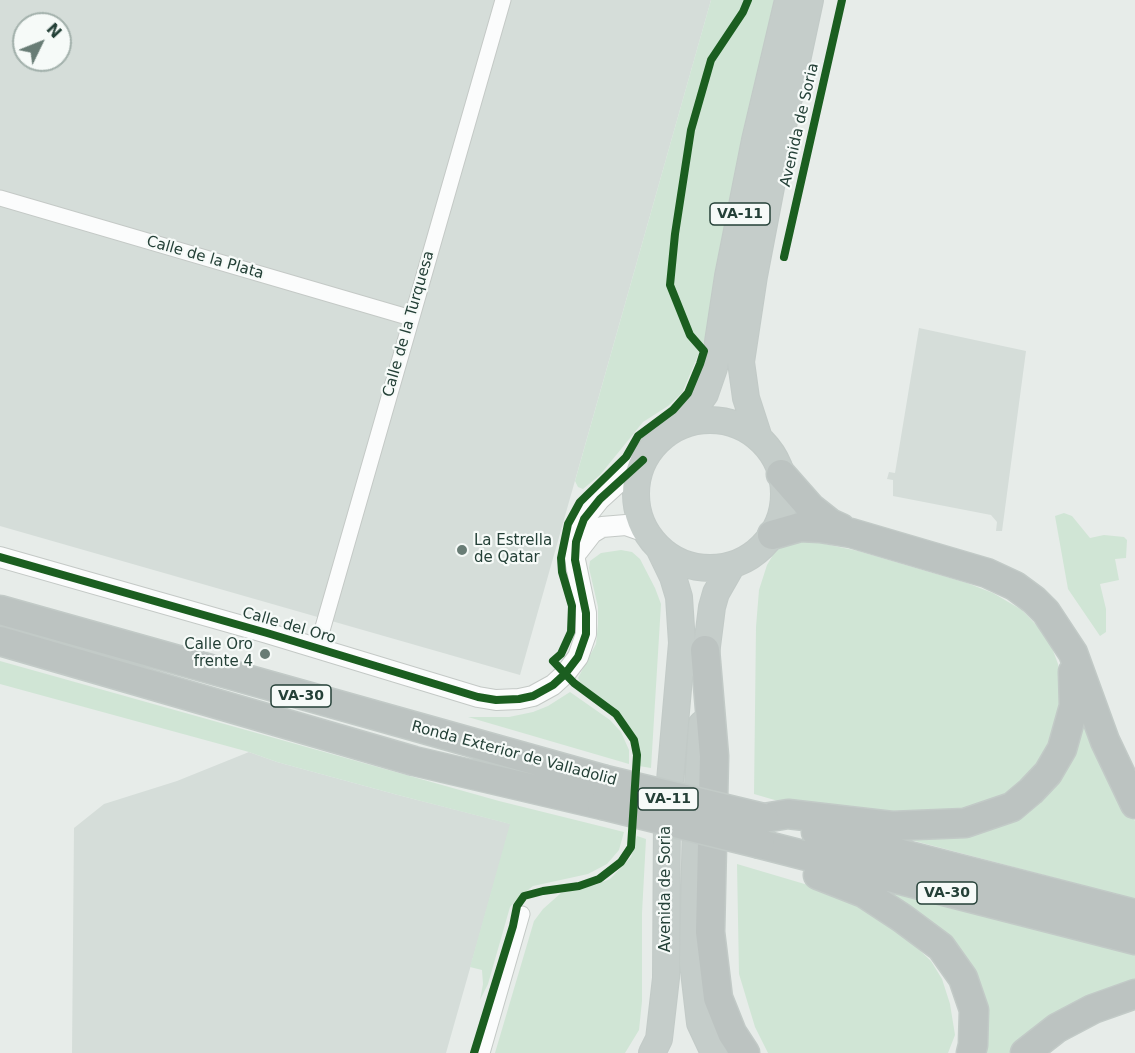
<!DOCTYPE html>
<html>
<head>
<meta charset="utf-8">
<style>
  body { margin:0 }
  #map { position:relative; width:1135px; height:1053px; overflow:hidden; background:#e7ece9; font-family:"DejaVu Sans",sans-serif }
  canvas { display:block }
  .north { position:absolute; left:12px; top:12px; width:60px; height:60px; box-sizing:border-box; background:#f6faf8; border:2px solid #a2b0ab; border-radius:50%; rotate:47deg; font-size:16px; font-weight:700; line-height:24px; text-align:center; color:#244037 }
  .north::after { content:''; display:block; margin:auto; width:21px; height:27px; background:#687c75; clip-path:polygon(50% 0,100% 100%,50% 72%,0 100%) }
</style>
</head>
<body>
<div id="map">
<canvas width="1135" height="1053"></canvas>
<div class="north">N</div>
</div>
<script>
const ctx = document.querySelector('canvas').getContext('2d');
ctx.lineJoin = 'round';
function fillPath(path, color) {
  ctx.fillStyle = color;
  ctx.fill(path, 'evenodd');
}
function shape(rows) {
  const path = new Path2D();
  for (const r of rows) {
    if (r.length === 3) {
      path.moveTo(r[0] + r[2], r[1]);
      path.arc(r[0], r[1], r[2], 0, 2 * Math.PI);
      continue;
    }
    path.moveTo(r[0], r[1]);
    for (let i = 2; i < r.length; i += 2) path.lineTo(r[i], r[i + 1]);
  }
  return path;
}
function trace(path, color, width, dash) {
  ctx.strokeStyle = color;
  ctx.lineWidth = width;
  ctx.lineCap = dash ? 'butt' : 'round';
  ctx.setLineDash(dash || []);
  ctx.stroke(path);
}
function drawText(font, color, halo, rows, align = 'center') {
  ctx.font = font + ' "DejaVu Sans",sans-serif';
  ctx.lineWidth = 4.5;
  ctx.setLineDash([]);
  ctx.textBaseline = 'middle';
  ctx.strokeStyle = halo;
  ctx.fillStyle = color;
  for (const [text, x, y, turn = 0] of rows) {
    ctx.save();
    ctx.translate(x, y);
    ctx.rotate((+turn || 0) * Math.PI / 180);
    ctx.textAlign = isNaN(turn) ? turn : align;
    if (halo) ctx.strokeText(text, 0, 0);
    ctx.fillText(text, 0, 0);
    ctx.restore();
  }
}
fillPath(shape([
  [0,0,711,0,520,675,0,526],
  [24,24,60,24,60,60,24,60],
  [919,328,1026,351,1002,531,996,531,997,522,991,515,893,496,893,480,887,479,889,472,895,473],
  [249,752,277,762,398,795,511,824,446,1053,72,1053,74,828,104,804,177,781]
]), '#d5ddd9');
fillPath(shape([
  [711,0,774,0,743,140,708,332,682,393,668,406,643,422,600,475,583,489,578,487,575,481],
  [1064,513,1072,516,1090,538,1104,535,1124,537,1127,540,1126,558,1115,559,1119,580,1100,584,1106,609,1106,632,1100,636,1068,589,1055,516],
  [811,541,858,551,967,583,993,593,1022,610,1042,631,1051,645,1058,664,1062,682,1064,711,1044,763,994,803,933,816,785,803,754,794,756,627,759,590,767,565,776,550,794,543],
  [621,550,632,552,640,559,655,588,661,604,651,768,639,766,637,743,621,716,604,704,580,682,578,678,596,644,598,624,598,607,589,568,590,561,601,553],
  [0,661,499,801,624,832,619,850,607,864,588,874,533,886,517,899,510,907,488,984,480,1000,483,984,482,970,470,967,510,824,398,795,277,762,249,752,0,684],
  [570,692,610,720,621,732,629,750,629,764,468,717,509,717,533,712,548,706],
  [1080,700,1114,786,1135,821,1135,899,873,830,1002,821],
  [637,836,646,839,642,913,642,1001,639,1030,625,1053,495,1053,534,921,543,909,561,893,595,885,610,879,631,857],
  [737,864,835,893,882,919,909,940,931,961,942,979,950,1004,955,1035,948,1053,768,1053,755,1027,739,974],
  [860,885,915,896,1135,951,1135,985,1029,1034,1009,1053,983,1053,982,996]
]), '#d0e5d5');
const minor = shape([
  [0,198,411,318],
  [317,648,503,0],
  [482,1053,522,914]
]);
const tertiary = shape([
  [578,551,592,533,602,527,626,525,646,532],
  [0,557,267,633,478,697,496,700,519,699,533,696,553,685,565,674,578,657,586,634,586,613,575,560,576,542,580,530,584,519,600,499,643,460]
]);
const trunk = shape([
  [710,494,74],
  [684,423,705,394,714,368,728,276,755,140,788,0],
  [759,438,746,398,741,362,754,276,780,140,810,0],
  [704,670,712,607,716,593,732,565],
  [702,724,696,815,693,963,700,1023,714,1053],
  [652,1053,659,1039,666,978,667,815,682,643,679,597,673,577,659,548]
]);
const motorway = shape([
  [781,474,811,508,830,523,841,528],
  [772,535,800,527,820,528,851,533,987,573,1015,586,1034,600,1046,612,1073,653,1105,741,1135,804],
  [0,610,602,779],
  [0,641,414,761,602,805],
  [705,650,714,756,710,932,718,998,732,1033,745,1053],
  [764,818,788,814,892,826,965,823,1012,807,1031,791,1048,773,1062,749,1074,706,1073,672],
  [816,832,1135,914],
  [760,844,1135,940],
  [818,875,864,893,902,918,941,947,963,978,974,1010,973,1045,971,1053],
  [1025,1053,1057,1028,1093,1009,1135,994]
]);
trace(minor, '#c4c9c6', 17);
trace(tertiary, '#c4c9c6', 22);
trace(trunk, '#c2cac7', 28);
trace(motorway, '#c2cac7', 31);
trace(minor, '#fbfcfc', 15);
trace(tertiary, '#fbfcfc', 20);
trace(trunk, '#c5cdca', 26);
trace(motorway, '#bcc3c1', 28);
const motorwayBridge = shape([
  [602,779,764,818],
  [602,805,760,844]
]);
trace(motorwayBridge, '#c2cac7', 31, []);
trace(motorwayBridge, '#bcc3c1', 28);
trace(shape([
  [784,257,842,0],
  [0,557,267,633,478,697,496,700,519,699,533,696,553,685,565,674,578,657,586,634,586,613,575,560,576,542,580,530,584,519,600,499,643,460],
  [474,1053,513,926,517,906,524,896,543,891,579,886,599,879,621,862,631,847,637,755,634,740,616,714,574,683,553,661,561,654,571,632,572,606,562,572,561,558,568,524,580,502,626,457,638,436,673,410,688,393,700,364,704,351,690,335,670,285,675,234,691,130,711,60,743,12,748,0]
]), '#1b5e20', 8);
for (const [x, y, r, color] of [
  [462,550,6,"#687c75"],
  [265,654,6,"#687c75"]
]) {
  const dot = new Path2D();
  dot.arc(x, y, r, 0, 2 * Math.PI);
  ctx.fillStyle = color;
  ctx.fill(dot);
  trace(dot, '#f6faf8', 2);
}
for (const [x, y, w] of [
  [740,214,60],
  [301,696,60],
  [668,799,60],
  [947,893,60]
]) {
  const box = new Path2D();
  box.roundRect(x - w / 2, y - 11, w, 22, 4.5);
  ctx.fillStyle = '#f6faf8';
  ctx.fill(box);
  trace(box, '#244037', 1.5);
}
drawText('bold 14px', '#244037', null, [
  ["VA-11",740,214],
  ["VA-30",301,696],
  ["VA-11",668,799],
  ["VA-30",947,893]
]);
drawText('15px', '#244037', '#f6faf8', [
  ["Avenida de Soria",800,125,-77],
  ["Calle de la Plata",205,258,16],
  ["Calle de la Turquesa",409,324,-74],
  ["Calle del Oro",289,626,16],
  ["Ronda Exterior de Valladolid",514,754,15],
  ["Avenida de Soria",666,889,-90]
]);
drawText('15px', '#244037', '#f6faf8', [
  ["La Estrella",474,541],
  ["de Qatar",474,558],
  ["Calle Oro",253,645,"right"],
  ["frente 4",253,662,"right"]
], 'left');
</script>
</body>
</html>
